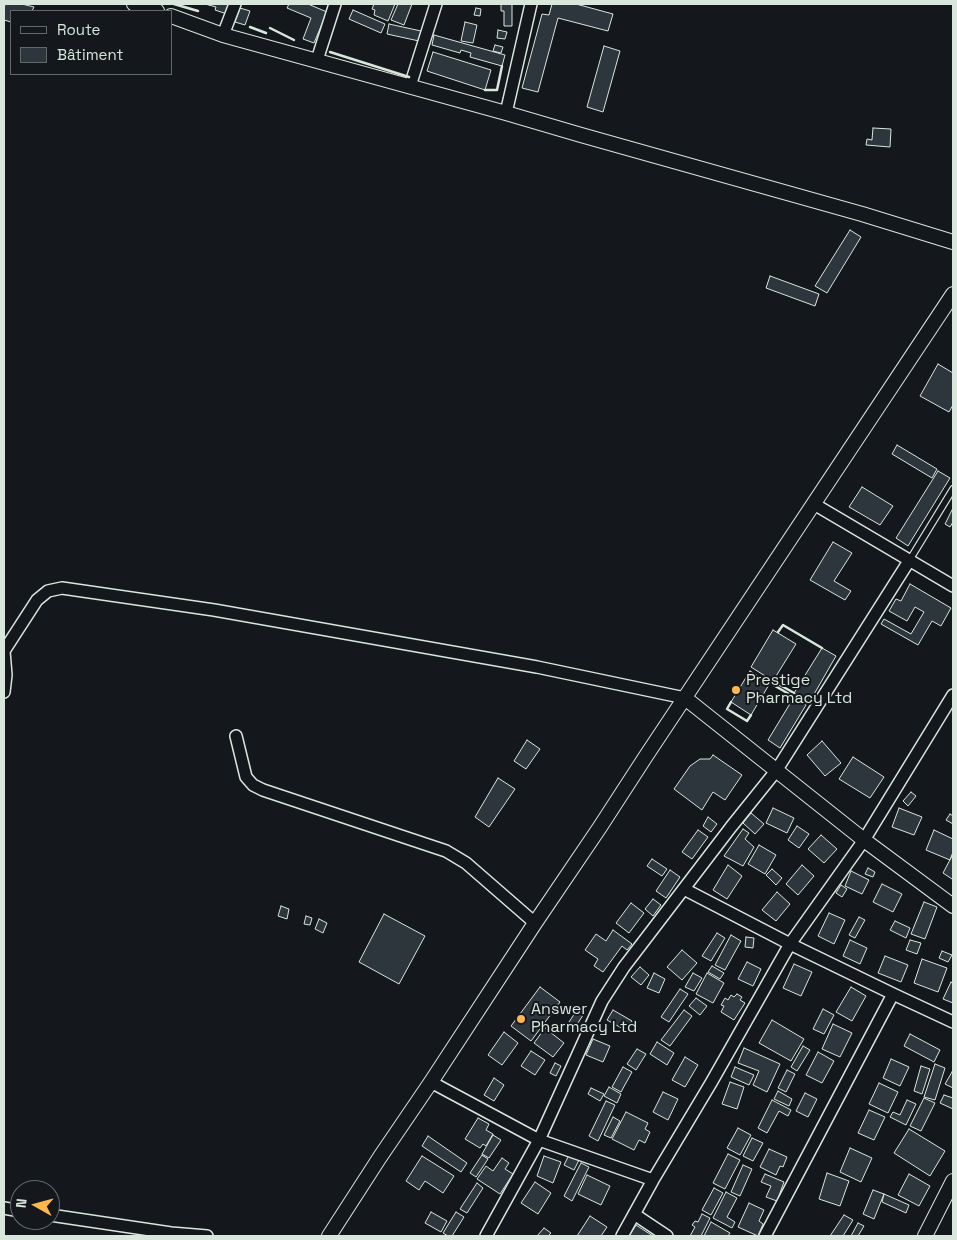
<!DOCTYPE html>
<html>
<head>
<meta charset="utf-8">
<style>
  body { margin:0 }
  #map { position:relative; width:957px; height:1240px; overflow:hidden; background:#14181c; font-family:"Space Grotesk",sans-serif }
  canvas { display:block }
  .frame { position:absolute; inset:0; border:5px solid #d8e6dc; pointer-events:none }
  .legend { position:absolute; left:10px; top:10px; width:162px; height:65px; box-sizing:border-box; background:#14181c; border:1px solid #626a69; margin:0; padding:6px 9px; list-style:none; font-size:15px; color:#d8e6dc }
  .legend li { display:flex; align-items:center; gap:10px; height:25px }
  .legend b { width:25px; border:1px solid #626a69 }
  .north { position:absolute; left:10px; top:1180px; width:50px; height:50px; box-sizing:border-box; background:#14181c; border:1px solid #626a69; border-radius:50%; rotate:277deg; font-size:14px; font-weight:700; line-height:20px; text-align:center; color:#d8e6dc }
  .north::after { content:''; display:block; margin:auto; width:18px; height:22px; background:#ffb74d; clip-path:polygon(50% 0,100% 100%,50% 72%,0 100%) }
</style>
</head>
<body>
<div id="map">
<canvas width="957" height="1240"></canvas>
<div class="frame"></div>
<ul class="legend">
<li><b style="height:6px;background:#14181c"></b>Route</li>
<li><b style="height:14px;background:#2c363c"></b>Bâtiment</li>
</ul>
<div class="north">N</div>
</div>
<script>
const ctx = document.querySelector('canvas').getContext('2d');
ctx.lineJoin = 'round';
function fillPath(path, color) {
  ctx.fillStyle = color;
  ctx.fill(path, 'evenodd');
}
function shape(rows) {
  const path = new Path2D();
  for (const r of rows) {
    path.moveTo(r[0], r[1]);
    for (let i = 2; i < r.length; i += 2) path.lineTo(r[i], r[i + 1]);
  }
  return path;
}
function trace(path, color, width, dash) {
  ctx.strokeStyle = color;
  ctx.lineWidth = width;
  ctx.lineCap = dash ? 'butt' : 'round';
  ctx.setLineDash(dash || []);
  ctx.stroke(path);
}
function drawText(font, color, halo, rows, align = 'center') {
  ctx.font = font + ' "Space Grotesk",sans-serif';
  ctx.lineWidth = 4;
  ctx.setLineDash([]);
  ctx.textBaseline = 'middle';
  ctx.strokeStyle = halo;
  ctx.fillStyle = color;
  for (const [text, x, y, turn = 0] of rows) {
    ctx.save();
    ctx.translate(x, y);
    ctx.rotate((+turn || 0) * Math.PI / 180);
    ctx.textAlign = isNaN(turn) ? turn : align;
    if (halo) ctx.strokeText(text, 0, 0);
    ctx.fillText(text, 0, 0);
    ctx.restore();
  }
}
const building = shape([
  [5,4,22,4,34,7,32,11,11,11,11,22,4,20,4,10,5,4],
  [205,4,229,4,227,14,215,10,216,7,205,4],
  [289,4,308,4,327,12,314,43,303,39,311,18,287,8,289,4],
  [374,4,395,4,388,21,374,15,375,10,372,9,374,4],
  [398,4,412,4,404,25,391,20,398,4],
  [501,4,512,4,512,26,504,26,504,11,501,11,501,4],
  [552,4,576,4,613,14,608,31,558,18,538,92,522,88,542,14,549,15,552,4],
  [240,8,250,11,245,25,235,22,240,8],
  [476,8,481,9,480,16,474,15,476,8],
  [353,10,385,24,381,33,349,19,353,10],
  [465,22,477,25,473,43,461,41,465,22],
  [389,24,421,31,419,41,387,34,389,24],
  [498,30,507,32,505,39,497,38,498,30],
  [434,35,505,55,502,66,470,57,471,53,461,50,460,53,432,45,434,35],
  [495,45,503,47,501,53,493,51,495,45],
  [604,46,620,51,603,112,587,107,604,46],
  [433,52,491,70,485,90,427,71,433,52],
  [873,128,891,129,890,147,866,145,867,139,872,140,873,128],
  [850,230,861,237,827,293,815,286,850,230],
  [770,276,819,294,815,306,766,288,770,276],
  [938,364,953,373,953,405,949,412,920,396,938,364],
  [897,445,937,469,932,478,892,454,897,445],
  [938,471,950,478,908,546,896,538,938,471],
  [862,487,893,506,880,525,849,507,862,487],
  [953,508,953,522,950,527,945,524,953,508],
  [833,542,852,553,834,581,851,591,845,600,810,580,833,542],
  [910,584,951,608,941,626,932,621,918,645,881,624,884,619,911,634,924,612,915,607,907,621,889,611,896,599,901,601,910,584],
  [773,630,796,644,773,681,751,667,773,630],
  [822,648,836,656,809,703,794,693,822,648],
  [750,671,770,683,751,715,731,702,750,671],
  [794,697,806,705,780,748,768,740,794,697],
  [527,740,540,749,526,769,514,761,527,740],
  [822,741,841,763,825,776,807,755,822,741],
  [713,755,742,775,725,800,713,792,702,810,674,789,690,766,700,759,710,759,713,755],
  [853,757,884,777,870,798,839,779,853,757],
  [498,778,515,789,489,827,475,817,498,778],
  [911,792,916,796,908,806,903,801,911,792],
  [773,808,794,818,787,833,766,823,773,808],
  [899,808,922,817,914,835,892,827,899,808],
  [751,813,764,824,755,834,743,823,751,813],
  [950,814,953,816,953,824,946,820,950,814],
  [708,817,717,824,711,832,703,826,708,817],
  [797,826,809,834,799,848,788,840,797,826],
  [743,829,749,833,745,839,754,847,743,866,724,856,743,829],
  [698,830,708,837,692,859,682,852,698,830],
  [934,830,953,839,953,852,950,860,926,850,934,830],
  [821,835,837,849,824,863,808,849,821,835],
  [759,845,776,855,765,874,748,864,759,845],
  [953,854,953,877,952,879,943,873,953,854],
  [652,859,667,869,662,876,647,866,652,859],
  [728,865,742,876,727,899,713,890,728,865],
  [802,865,814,876,798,895,786,884,802,865],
  [868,868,875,872,873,877,865,874,868,868],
  [772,869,782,878,776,885,766,875,772,869],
  [670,870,680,877,666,898,656,891,670,870],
  [851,871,869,880,862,894,845,886,851,871],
  [882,884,902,894,893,912,873,902,882,884],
  [841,885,847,889,842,897,836,893,841,885],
  [777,892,790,904,776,921,762,910,777,892],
  [653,899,661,905,653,916,645,909,653,899],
  [924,902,937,907,925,939,911,934,924,902],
  [631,903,644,913,629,933,616,923,631,903],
  [281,906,289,909,287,919,278,916,281,906],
  [829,913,845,920,834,944,818,936,829,913],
  [384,914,425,936,399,984,359,962,384,914],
  [306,916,312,918,310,925,304,924,306,916],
  [859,917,865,920,855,938,849,935,859,917],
  [319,919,327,923,323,933,315,929,319,919],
  [895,921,910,928,906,938,890,930,895,921],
  [613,930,632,944,627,950,622,946,603,972,594,966,598,959,585,950,596,934,606,941,613,930],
  [717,933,725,938,711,961,702,956,717,933],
  [731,935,741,941,725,970,715,965,731,935],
  [746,937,754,938,753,948,745,947,746,937],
  [850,940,867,948,860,964,843,956,850,940],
  [910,940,921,943,917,954,906,950,910,940],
  [682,950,697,963,682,980,667,967,682,950],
  [942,951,952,955,948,962,939,958,942,951],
  [885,956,908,965,901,982,878,973,885,956],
  [922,959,947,968,938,992,914,983,922,959],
  [747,962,761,969,753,986,738,979,747,962],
  [794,964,812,972,801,996,783,988,794,964],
  [712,966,724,973,720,979,708,972,712,966],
  [640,967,649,975,641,985,631,977,640,967],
  [654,973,665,979,659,993,647,988,654,973],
  [693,973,702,978,694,991,685,987,693,973],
  [707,973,724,983,713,1003,696,994,707,973],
  [951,982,953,984,953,1003,943,999,951,982],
  [540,987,560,1002,531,1041,511,1026,540,987],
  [851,987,866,996,852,1021,836,1012,851,987],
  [680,989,688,994,669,1022,661,1017,680,989],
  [737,994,742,997,740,1000,745,1003,734,1020,721,1012,724,1006,721,1005,725,998,728,1000,731,995,734,997,737,994],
  [696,998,707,1006,700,1015,689,1006,696,998],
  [579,1007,585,1012,576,1026,569,1022,579,1007],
  [823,1009,834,1015,824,1034,813,1029,823,1009],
  [613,1010,632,1021,627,1031,607,1020,613,1010],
  [684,1010,692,1016,670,1046,661,1040,684,1010],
  [772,1020,804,1039,791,1061,759,1043,772,1020],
  [833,1024,852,1033,840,1057,822,1049,833,1024],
  [545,1028,564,1043,553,1057,534,1043,545,1028],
  [504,1032,518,1043,502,1065,488,1055,504,1032],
  [910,1034,940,1050,934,1062,904,1046,910,1034],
  [593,1039,610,1046,603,1062,586,1055,593,1039],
  [657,1042,674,1053,667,1065,650,1054,657,1042],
  [803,1046,810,1050,797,1071,791,1067,803,1046],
  [744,1048,780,1064,767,1092,753,1085,759,1071,738,1063,744,1048],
  [637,1049,646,1054,636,1070,627,1064,637,1049],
  [531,1051,545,1060,535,1075,521,1066,531,1051],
  [818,1052,834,1061,822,1083,806,1075,818,1052],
  [685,1057,698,1065,685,1087,672,1080,685,1057],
  [891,1059,909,1067,900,1086,883,1078,891,1059],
  [555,1063,561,1066,556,1076,550,1073,555,1063],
  [935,1064,945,1068,935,1100,924,1097,935,1064],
  [921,1066,930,1069,922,1094,914,1091,921,1066],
  [623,1067,632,1072,621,1092,612,1087,623,1067],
  [735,1067,754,1075,749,1085,731,1077,735,1067],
  [787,1070,795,1074,786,1092,778,1088,787,1070],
  [952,1072,953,1073,953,1088,945,1084,952,1072],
  [494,1078,504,1085,494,1101,484,1095,494,1078],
  [730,1082,744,1087,737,1109,722,1104,730,1082],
  [879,1083,898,1092,888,1113,869,1104,879,1083],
  [609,1087,621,1094,617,1103,604,1096,609,1087],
  [591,1088,604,1094,600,1101,588,1094,591,1088],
  [778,1091,792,1099,789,1106,774,1099,778,1091],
  [663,1092,678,1099,668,1120,653,1112,663,1092],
  [805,1093,817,1099,808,1117,796,1111,805,1093],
  [944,1095,953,1098,953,1109,940,1103,944,1095],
  [924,1098,935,1103,921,1131,910,1126,924,1098],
  [772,1100,791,1110,788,1116,779,1111,767,1133,758,1128,772,1100],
  [907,1100,916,1104,906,1125,890,1117,893,1112,900,1115,907,1100],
  [606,1101,615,1105,598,1141,589,1136,606,1101],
  [869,1110,885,1117,874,1140,858,1133,869,1110],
  [626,1112,648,1123,645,1129,650,1132,645,1143,639,1140,634,1150,612,1139,626,1112],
  [613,1117,620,1121,611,1138,604,1135,613,1117],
  [478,1118,489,1124,486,1130,493,1134,486,1146,483,1144,480,1148,465,1139,478,1118],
  [738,1128,751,1135,740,1155,727,1148,738,1128],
  [909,1129,945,1151,930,1176,894,1153,909,1129],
  [493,1135,501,1140,489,1158,482,1154,493,1135],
  [428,1136,467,1163,461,1172,422,1146,428,1136],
  [752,1138,763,1143,753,1161,743,1156,752,1138],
  [850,1148,872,1158,861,1182,840,1172,850,1148],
  [769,1149,787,1157,783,1167,780,1166,776,1175,760,1167,769,1149],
  [728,1154,740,1160,725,1189,713,1183,728,1154],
  [482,1155,488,1159,476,1177,470,1173,482,1155],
  [569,1155,579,1160,574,1170,564,1165,569,1155],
  [422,1156,454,1176,443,1193,425,1181,419,1190,406,1181,422,1156],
  [544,1156,561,1162,553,1183,537,1176,544,1156],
  [502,1158,509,1163,505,1169,513,1174,500,1194,477,1179,486,1166,493,1171,502,1158],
  [581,1163,589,1167,572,1201,564,1196,581,1163],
  [743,1165,752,1169,740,1196,731,1192,743,1165],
  [827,1173,849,1181,840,1206,819,1199,827,1173],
  [765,1174,784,1182,777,1201,766,1197,771,1186,761,1182,765,1174],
  [909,1174,930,1186,919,1206,898,1195,909,1174],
  [587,1175,610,1186,601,1205,578,1194,587,1175],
  [535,1182,551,1193,538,1214,521,1203,535,1182],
  [477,1183,483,1188,467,1213,460,1209,477,1183],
  [714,1188,723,1193,711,1215,702,1210,714,1188],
  [873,1190,884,1194,874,1219,863,1214,873,1190],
  [726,1192,737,1198,727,1217,735,1222,732,1228,713,1218,726,1192],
  [884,1194,909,1205,906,1213,882,1202,884,1194],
  [749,1203,764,1210,759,1221,763,1224,758,1236,738,1227,749,1203],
  [431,1212,447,1221,441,1232,425,1223,431,1212],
  [456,1212,464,1217,452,1236,448,1236,443,1233,456,1212],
  [702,1214,710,1218,701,1236,690,1236,695,1227,692,1225,695,1221,698,1222,702,1214],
  [844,1215,853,1220,843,1236,830,1236,844,1215],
  [590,1216,607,1227,601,1236,577,1236,590,1216],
  [711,1222,730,1233,728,1236,704,1236,711,1222],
  [858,1223,864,1226,858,1236,851,1236,858,1223],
  [636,1225,653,1236,629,1236,636,1225],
  [544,1228,551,1233,548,1236,537,1236,544,1228]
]);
fillPath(building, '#2c363c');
trace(building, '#d8e6dc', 1);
const service = shape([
  [909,561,953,489]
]);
const minor = shape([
  [223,35,235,4],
  [317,60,335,4],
  [410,86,436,4],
  [506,113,531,4],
  [814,504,953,586],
  [4,692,6,675,4,651,37,600,48,591,62,588,214,610,537,667,685,698],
  [236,736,246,777,253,785,263,790,446,851,466,863,535,923],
  [684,889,790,944,893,994,953,1022],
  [431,1082,539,1140,653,1180],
  [4,1208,20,1211],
  [634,1214,667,1236],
  [50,1215,171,1233,207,1236],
  [486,1236,539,1140,602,1001,624,967,731,827,776,771,909,561],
  [622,1236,653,1180,711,1083,790,944,864,840,953,695],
  [765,1236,893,994]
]);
const tertiary = shape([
  [134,4,157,11],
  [171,16,223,35,506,113,581,135,862,214,953,242],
  [685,698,864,840,953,906],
  [329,1236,380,1157,431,1082,535,923,600,827,646,756,953,294],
  [925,1236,953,1181]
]);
trace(service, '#d8e6dc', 8);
trace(minor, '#d8e6dc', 14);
trace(tertiary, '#d8e6dc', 16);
trace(service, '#14181c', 5.5);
trace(minor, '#14181c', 11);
trace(tertiary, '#14181c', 14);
trace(shape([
  [174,4,198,11],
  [250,27,266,33],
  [270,28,294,40],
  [330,52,409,77],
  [485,90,497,90,502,66],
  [778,632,783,625,822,648],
  [773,681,794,693],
  [770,683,794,697],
  [731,702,727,709,747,721,751,715]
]), '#d8e6dc', 2.5);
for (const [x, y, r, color] of [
  [736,690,5,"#ffb74d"],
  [521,1019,5,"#ffb74d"]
]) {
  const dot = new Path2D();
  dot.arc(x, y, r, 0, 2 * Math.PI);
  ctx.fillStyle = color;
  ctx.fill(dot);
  trace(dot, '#14181c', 2);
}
drawText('16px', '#d8e6dc', '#14181c', [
  ["Prestige",746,681],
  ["Pharmacy Ltd",746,699],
  ["Answer",531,1010],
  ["Pharmacy Ltd",531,1028]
], 'left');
</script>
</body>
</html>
